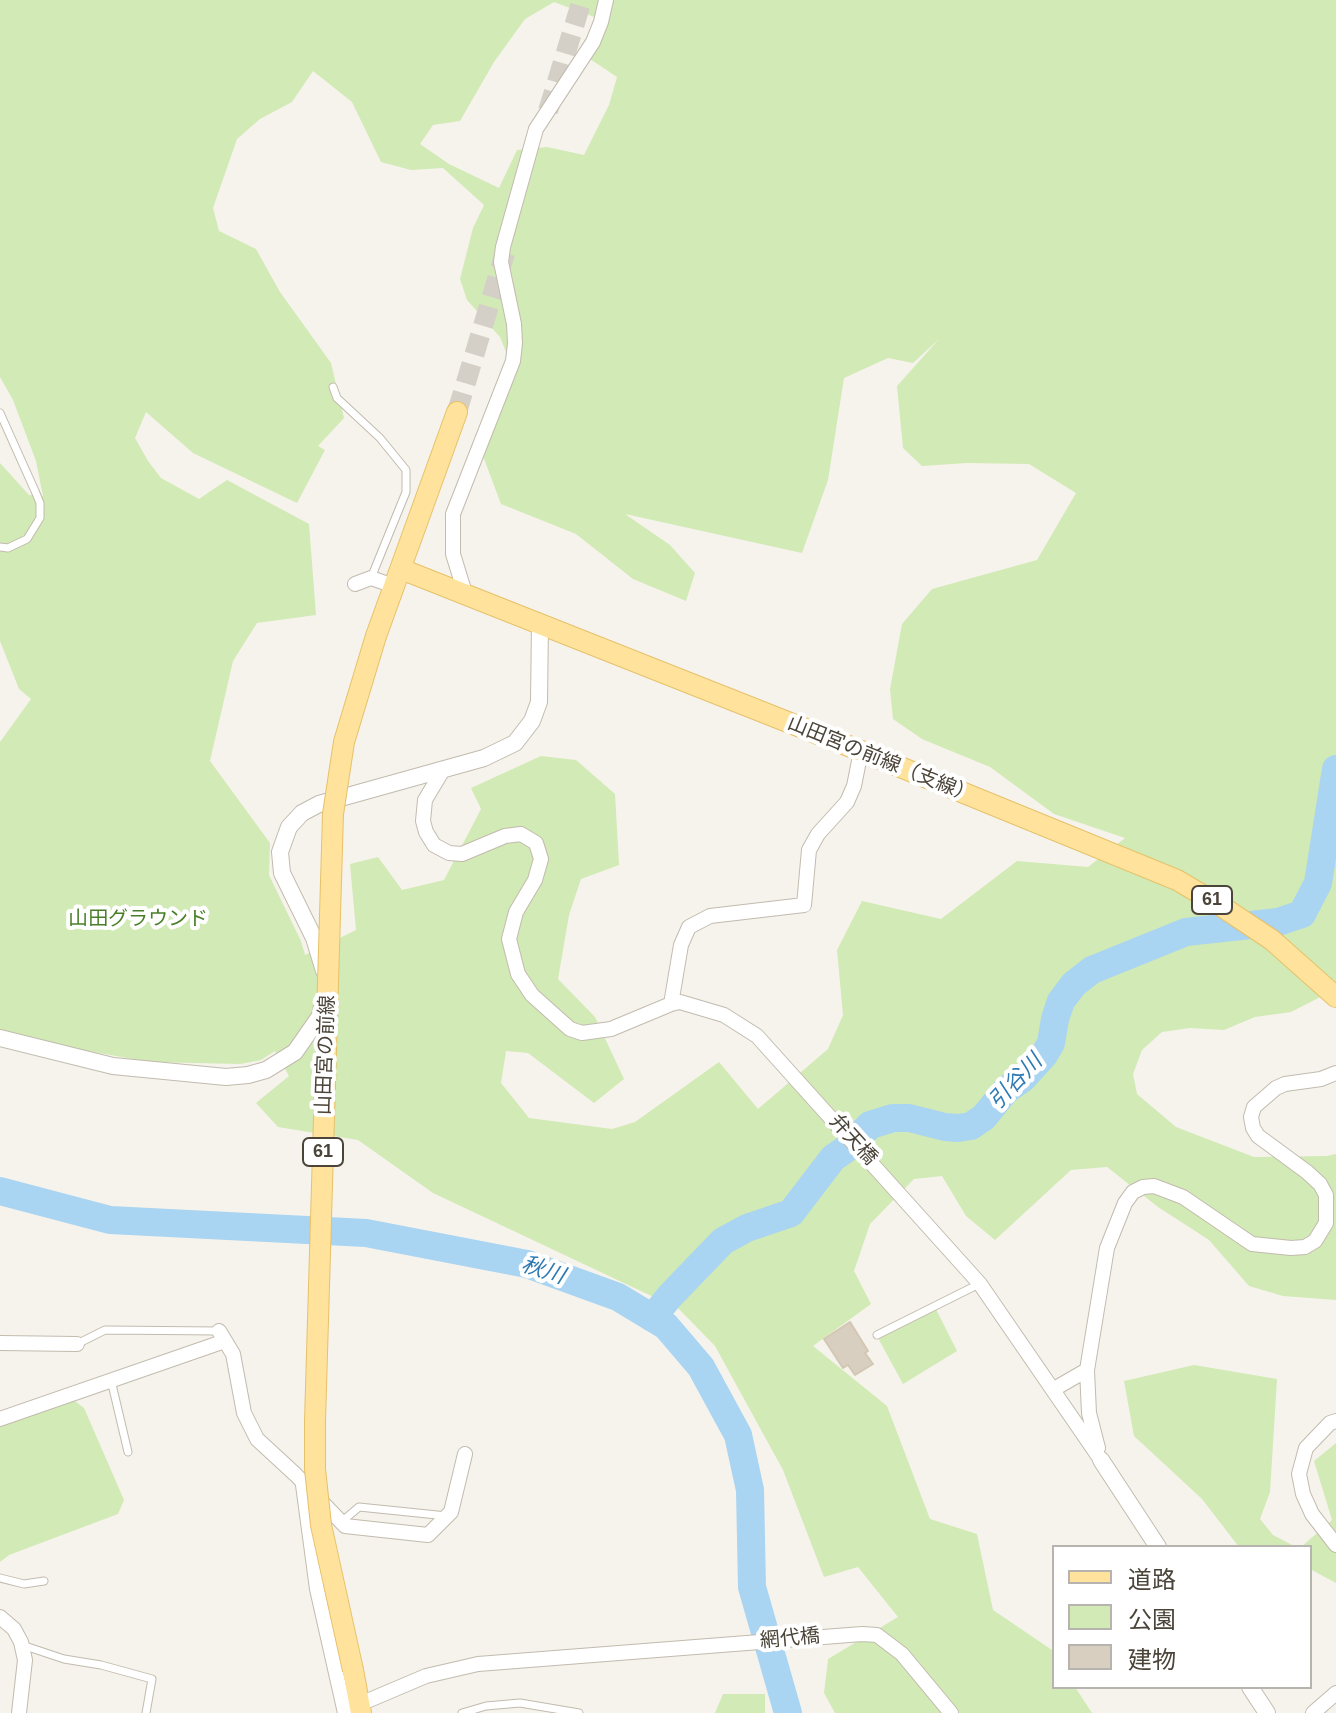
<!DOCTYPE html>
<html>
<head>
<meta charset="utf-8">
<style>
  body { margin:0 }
  #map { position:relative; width:1336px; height:1713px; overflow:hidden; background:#f6f3ec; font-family:Arial,"Noto Sans JP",sans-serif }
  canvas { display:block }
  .legend { position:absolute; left:1052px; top:1545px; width:260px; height:144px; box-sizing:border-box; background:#fff; border:2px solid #b7b4b0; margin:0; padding:10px 14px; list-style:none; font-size:24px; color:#4b4439 }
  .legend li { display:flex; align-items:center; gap:16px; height:40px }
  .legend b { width:40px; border:2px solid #b7b4b0 }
</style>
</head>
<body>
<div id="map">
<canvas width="1336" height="1713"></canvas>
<ul class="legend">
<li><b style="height:10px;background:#ffe39c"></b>道路</li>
<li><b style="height:22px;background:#d2eab5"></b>公園</li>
<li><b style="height:22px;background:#d8cfc1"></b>建物</li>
</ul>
</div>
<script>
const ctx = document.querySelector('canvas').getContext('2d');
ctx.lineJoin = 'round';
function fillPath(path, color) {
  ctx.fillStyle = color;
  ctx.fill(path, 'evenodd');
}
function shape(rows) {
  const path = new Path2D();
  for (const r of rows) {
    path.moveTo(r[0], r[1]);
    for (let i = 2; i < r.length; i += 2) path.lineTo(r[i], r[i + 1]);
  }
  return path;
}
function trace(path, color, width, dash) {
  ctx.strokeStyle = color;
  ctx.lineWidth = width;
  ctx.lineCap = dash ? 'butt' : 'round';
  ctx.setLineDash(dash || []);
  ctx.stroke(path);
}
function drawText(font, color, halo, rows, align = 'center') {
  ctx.font = font + ' Arial,"Noto Sans JP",sans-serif';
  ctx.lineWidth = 8;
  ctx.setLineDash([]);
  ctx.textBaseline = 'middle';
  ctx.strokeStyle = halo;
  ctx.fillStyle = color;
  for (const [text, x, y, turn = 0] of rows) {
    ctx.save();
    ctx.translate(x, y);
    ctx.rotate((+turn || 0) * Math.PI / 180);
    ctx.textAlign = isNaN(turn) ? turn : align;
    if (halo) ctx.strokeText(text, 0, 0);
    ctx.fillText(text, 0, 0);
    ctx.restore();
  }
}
fillPath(shape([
  [0,0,1336,0,1336,989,1291,1012,1255,1017,1224,1030,1190,1028,1162,1032,1142,1050,1133,1074,1137,1094,1176,1127,1254,1157,1327,1156,1336,1154,1336,1300,1283,1296,1249,1286,1209,1240,1158,1207,1107,1167,1071,1170,995,1240,966,1216,942,1176,914,1179,870,1224,854,1271,871,1304,813,1346,887,1406,930,1519,977,1534,993,1610,1052,1650,1054,1687,1075,1687,1092,1713,835,1713,824,1693,828,1659,898,1617,858,1567,824,1577,783,1470,715,1346,679,1309,433,1193,358,1140,278,1127,256,1103,289,1076,275,1051,261,1060,240,1064,149,1062,83,1050,0,1029,0,742,31,699,19,689,0,641,0,463,29,495,43,496,36,461,13,400,0,377],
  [554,2,605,21,590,59,617,77,609,105,584,155,547,147,517,150,499,188,449,164,420,144,433,125,460,121,494,62,525,19],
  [313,71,352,102,381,162,411,170,443,168,484,205,473,228,460,279,467,300,500,337,508,357,483,456,501,504,576,534,633,579,686,601,695,573,670,545,625,514,802,553,828,480,844,378,888,358,913,363,939,339,897,386,903,448,922,466,967,463,1029,464,1076,493,1037,560,932,589,902,624,890,689,893,719,922,739,990,767,1054,814,1125,838,1088,867,1017,861,941,919,862,901,837,950,843,1015,828,1049,758,1109,719,1062,635,1122,612,1129,529,1118,501,1083,506,1051,528,1053,594,1103,624,1079,595,1017,558,979,569,915,581,879,619,865,615,794,576,760,541,756,471,788,481,809,444,880,402,890,378,857,350,864,356,930,305,955,301,941,269,875,270,843,210,761,233,661,257,623,316,615,309,524,227,480,199,499,161,478,148,461,135,438,146,412,193,453,297,503,325,450,318,446,344,418,331,363,280,292,256,249,219,231,213,208,237,139,260,119,292,102],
  [936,1309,957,1351,903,1384,878,1338],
  [1194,1365,1277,1379,1270,1492,1260,1519,1273,1535,1296,1547,1239,1547,1202,1499,1134,1436,1124,1381],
  [71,1398,84,1408,124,1500,118,1514,9,1555,0,1562,0,1425],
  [1336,1443,1336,1583,1310,1569,1310,1547,1301,1547,1332,1520,1314,1461],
  [723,1694,765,1694,765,1713,715,1713]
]), '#d2eab5');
trace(shape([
  [0,1191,110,1220,366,1233,527,1264,618,1297,666,1326,701,1367,738,1435,750,1490,752,1587,788,1713],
  [652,1318,670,1296,723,1241,747,1228,791,1213,833,1158,849,1147,870,1125,893,1118,909,1118,945,1127,958,1128,971,1126,984,1117,1006,1090,1022,1079,1044,1055,1051,1043,1055,1019,1061,1001,1074,984,1092,970,1186,932,1278,922,1302,914,1318,883,1336,769]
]), '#a9d4f2', 28);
const building = shape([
  [850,1322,868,1351,865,1353,873,1364,855,1375,848,1365,843,1368,824,1339,850,1322]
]);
fillPath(building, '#d8cfc1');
trace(building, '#d3c7b4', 2);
trace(shape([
  [548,111,582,0],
  [457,412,505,253]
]), '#d4d0c8', 20, [20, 10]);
const service = shape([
  [333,387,337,398,380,438,406,470,406,492,371,578],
  [0,413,35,491,40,503,40,518,27,539,8,548,0,547],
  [877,1335,979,1284],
  [77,1344,105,1330,219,1331],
  [111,1380,128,1452],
  [345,1524,346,1518,359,1507,447,1516],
  [0,1578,24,1584,44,1581],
  [22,1645,64,1659,101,1665,152,1679,146,1713],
  [462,1713,486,1706,520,1703,579,1713]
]);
const minor = shape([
  [355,584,371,578,394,586],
  [465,593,453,554,453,514,513,361,515,343,514,324,501,262,503,247,536,129,593,42,601,22,606,0],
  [443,770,425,800,423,821,426,832,434,845,449,853,462,854,505,836,521,834,536,843,541,859,535,880,516,912,509,939,518,974,532,995,570,1029,582,1033,611,1029,671,1004,680,1002,724,1015,757,1036,980,1284,1101,1460],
  [671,1004,681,945,689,927,710,916,804,905,809,850,818,834,847,802,854,786,861,751],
  [219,1331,233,1354,244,1413,257,1439,296,1475,345,1526,428,1535,451,1512,465,1454],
  [0,1343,77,1344],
  [1054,1389,1087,1370],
  [0,1419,225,1341],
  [1336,1421,1330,1423,1306,1448,1299,1474,1303,1494,1312,1514,1336,1545],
  [1098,1448,1089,1413,1087,1370,1107,1248,1125,1203,1133,1192,1143,1187,1154,1186,1183,1197,1252,1244,1291,1248,1305,1247,1315,1241,1326,1223,1326,1195,1320,1184,1307,1172,1258,1136,1253,1128,1251,1117,1254,1107,1276,1088,1285,1084,1321,1079,1336,1073],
  [303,1485,317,1589,345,1713],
  [0,1617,14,1629,21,1642,25,1660,19,1713],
  [360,1704,426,1676,478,1664,862,1634,877,1635,902,1654,951,1713],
  [1313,1713,1336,1693]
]);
const tertiary = shape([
  [324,971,314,938,282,873,280,852,289,827,302,813,319,804,484,758,515,743,532,721,539,702,540,623],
  [0,1038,113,1066,226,1077,248,1075,266,1070,295,1052,320,1016,323,1002],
  [1101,1460,1158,1547],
  [1250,1687,1267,1713]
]);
const primary = shape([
  [401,569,861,751,1177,880,1221,906,1272,940,1336,997],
  [376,636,457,412],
  [353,1670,361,1713]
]);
trace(service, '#c2bbae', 9);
trace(minor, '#c2bbae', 16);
trace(tertiary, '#c2bbae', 18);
trace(primary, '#e6c16a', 22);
trace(service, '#fff', 7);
trace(minor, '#fff', 14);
trace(tertiary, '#fff', 16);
trace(primary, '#ffe39c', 20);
const primaryBridge = shape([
  [353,1670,321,1525,315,1469,315,1421,333,814,344,742,376,636]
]);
trace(primaryBridge, '#e6c16a', 22, []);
trace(primaryBridge, '#ffe39c', 20);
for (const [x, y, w] of [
  [1212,900,40],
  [323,1152,40]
]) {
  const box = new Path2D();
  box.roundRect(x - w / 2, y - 14, w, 28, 6);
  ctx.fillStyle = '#fff';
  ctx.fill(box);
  trace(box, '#4b4439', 2);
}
drawText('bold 18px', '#4b4439', null, [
  ["61",1212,900],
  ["61",323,1152]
]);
drawText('20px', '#4b4439', '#fff', [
  ["山田宮の前線（支線）",881,760,22],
  ["山田宮の前線",326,1055,-88],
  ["弁天橋",853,1140,48],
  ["網代橋",790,1639,-5]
]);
drawText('20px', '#4a7f2a', '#fff', [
  ["山田グラウンド",138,919]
]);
drawText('italic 22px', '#2e7ab2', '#fff', [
  ["引谷川",1016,1082,-47],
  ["秋川",543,1271,18]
]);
</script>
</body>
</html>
